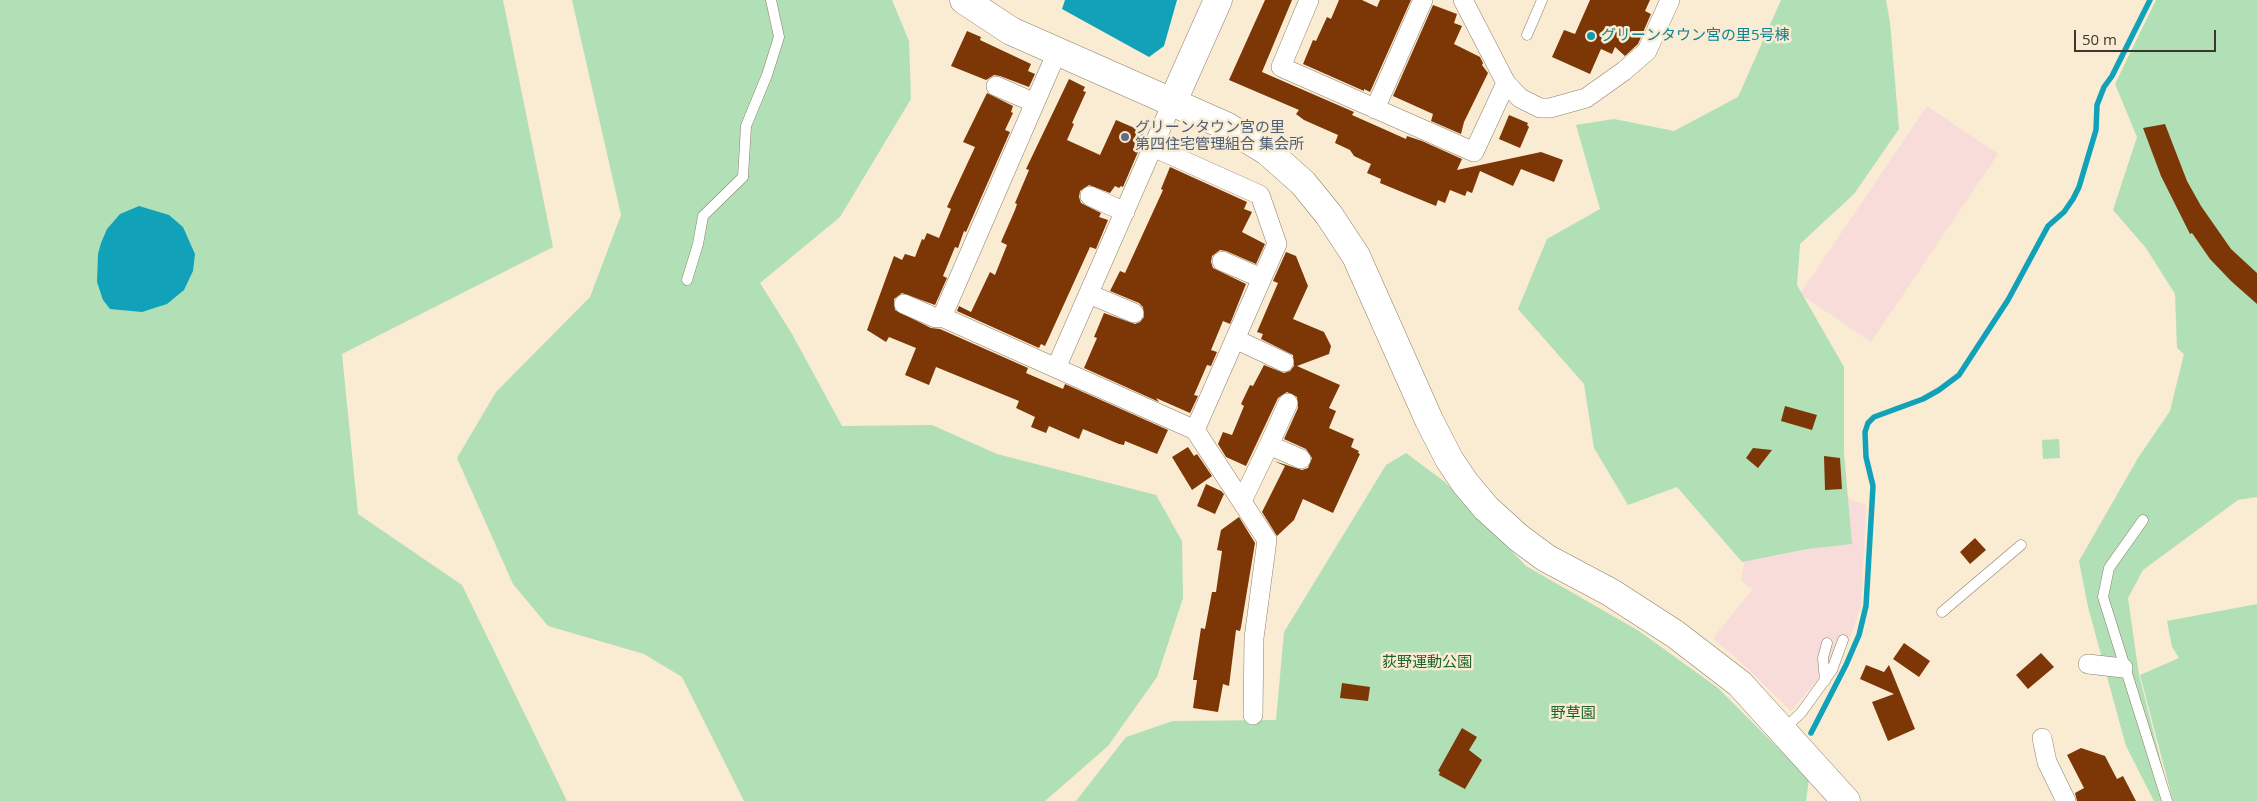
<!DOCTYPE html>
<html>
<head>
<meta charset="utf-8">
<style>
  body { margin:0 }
  #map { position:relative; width:2257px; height:801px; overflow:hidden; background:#faebd3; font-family:"Open Sans",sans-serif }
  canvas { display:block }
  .scale { position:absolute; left:2074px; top:30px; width:142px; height:22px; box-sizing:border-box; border:2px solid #3d372e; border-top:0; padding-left:6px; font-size:15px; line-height:18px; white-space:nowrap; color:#3d372e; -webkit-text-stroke:4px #faebd3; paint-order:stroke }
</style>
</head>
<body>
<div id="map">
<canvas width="2257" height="801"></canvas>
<div class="scale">50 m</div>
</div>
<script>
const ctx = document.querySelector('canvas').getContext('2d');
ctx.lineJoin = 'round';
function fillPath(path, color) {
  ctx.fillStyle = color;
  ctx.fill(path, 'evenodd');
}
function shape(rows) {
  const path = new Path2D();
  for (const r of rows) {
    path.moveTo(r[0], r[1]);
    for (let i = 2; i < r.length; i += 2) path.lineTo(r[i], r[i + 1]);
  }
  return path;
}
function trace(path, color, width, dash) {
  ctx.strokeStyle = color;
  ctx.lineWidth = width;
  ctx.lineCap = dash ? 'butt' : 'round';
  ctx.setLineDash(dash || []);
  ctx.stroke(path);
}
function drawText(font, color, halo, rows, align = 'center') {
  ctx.font = font + ' "Open Sans","Noto Sans JP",sans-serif';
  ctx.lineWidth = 5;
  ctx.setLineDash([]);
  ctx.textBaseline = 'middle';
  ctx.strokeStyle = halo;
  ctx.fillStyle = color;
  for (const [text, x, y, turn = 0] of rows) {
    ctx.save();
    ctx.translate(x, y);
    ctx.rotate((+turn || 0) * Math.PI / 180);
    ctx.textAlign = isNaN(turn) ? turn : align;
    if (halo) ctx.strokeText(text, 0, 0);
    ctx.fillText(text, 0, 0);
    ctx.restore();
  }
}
fillPath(shape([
  [1927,106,1998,154,1871,342,1800,294],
  [1845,491,1850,499,1866,505,1861,605,1849,641,1836,640,1829,666,1791,711,1743,664,1713,638,1752,590,1741,580,1746,553]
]), '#f7dcd9');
fillPath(shape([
  [0,0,503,0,553,247,342,354,358,514,462,585,567,801,0,801],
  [572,0,892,0,909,41,911,99,840,217,760,283,792,334,842,426,932,425,997,454,1156,495,1182,541,1183,598,1157,677,1108,746,1045,801,744,801,682,677,644,654,548,626,513,584,457,458,496,392,590,297,621,215],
  [1781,0,1886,0,1890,22,1899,129,1854,194,1800,244,1797,285,1844,367,1844,453,1852,544,1807,549,1742,562,1677,487,1628,505,1594,448,1584,384,1518,309,1547,239,1600,209,1576,125,1614,119,1674,131,1738,97],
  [2156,0,2257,0,2257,497,2238,500,2143,570,2128,598,2139,675,2171,801,2154,801,2126,746,2088,607,2079,561,2138,458,2170,411,2184,354,2177,348,2175,294,2146,248,2113,210,2137,137,2115,84],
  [2059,439,2060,458,2043,459,2042,440],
  [1406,453,1445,482,1526,566,1639,631,1718,688,1809,779,1806,801,1076,801,1126,737,1173,721,1276,720,1284,632,1386,465],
  [2257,604,2257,801,2173,801,2140,675,2179,658,2172,647,2167,621]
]), '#b1e0b6');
fillPath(shape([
  [1065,0,1177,0,1164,46,1149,57,1062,9],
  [139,206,169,215,183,227,195,254,193,271,184,290,167,304,142,312,110,309,103,300,97,282,98,254,101,243,107,229,120,214]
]), '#11a2ba');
trace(shape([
  [1811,733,1846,665,1859,635,1866,606,1873,486,1866,457,1865,432,1868,423,1874,417,1923,399,1939,390,1959,375,2008,300,2048,226,2064,212,2073,199,2079,187,2096,130,2097,105,2104,87,2112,76,2150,0]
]), '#11a2ba', 5.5);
fillPath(shape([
  [1265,0,1292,0,1262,72,1354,112,1352,115,1406,139,1407,136,1422,141,1462,159,1457,170,1541,152,1563,160,1554,182,1521,169,1513,186,1480,171,1472,193,1467,191,1465,196,1450,190,1445,203,1438,200,1436,206,1380,183,1381,179,1367,173,1371,164,1354,156,1350,150,1335,143,1338,135,1304,120,1296,114,1299,110,1229,80],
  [1339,0,1362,0,1377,7,1380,0,1411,0,1370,92,1364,89,1364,91,1303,64,1313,40,1316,41,1327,17,1331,19],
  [1590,0,1650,0,1645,11,1651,14,1638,44,1625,56,1615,47,1612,54,1601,49,1590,74,1552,57,1564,30,1575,34],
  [1433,5,1457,14,1454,23,1462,26,1454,44,1480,57,1483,63,1482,65,1488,73,1464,122,1461,134,1431,121,1433,114,1393,96],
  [967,31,981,37,980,40,1031,64,1028,71,1035,74,1029,87,1000,76,994,75,986,80,951,66],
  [1069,79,1085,87,1083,91,1086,92,1072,123,1074,124,1067,140,1100,155,1116,120,1144,132,1140,141,1141,145,1123,187,1121,186,1119,188,1115,186,1110,193,1089,185,1080,191,1079,197,1081,203,1101,213,1099,217,1108,220,1096,249,1090,247,1045,346,1041,344,1039,348,957,311,959,306,971,312,990,272,995,275,1007,245,1001,242,1015,210,1017,204,1015,203,1029,170,1026,169],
  [987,93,1013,106,1011,112,1013,113,1005,130,1010,132,966,232,964,231,958,248,955,247,943,276,947,278,935,305,902,293,894,299,895,310,931,328,940,329,1028,368,1026,373,1063,389,1065,384,1168,430,1157,454,1125,441,1124,445,1119,444,1083,429,1079,439,1049,426,1046,433,1031,427,1035,417,1016,408,1019,401,936,367,929,385,905,375,916,348,889,337,886,342,867,330,894,256,902,260,905,254,915,257,922,239,924,240,927,233,939,238,951,209,947,207,975,147,963,142],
  [1509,115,1528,123,1527,125,1529,127,1520,148,1499,139],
  [2165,124,2187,181,2201,206,2231,249,2257,273,2257,304,2231,281,2210,259,2192,233,2190,234,2161,176,2143,128],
  [1170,167,1247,202,1244,209,1252,212,1242,232,1265,244,1256,264,1226,251,1220,250,1212,256,1211,262,1213,268,1246,284,1230,324,1223,321,1211,350,1217,352,1211,366,1207,365,1194,395,1198,396,1190,413,1156,398,1159,402,1084,368,1097,338,1094,337,1104,313,1135,324,1140,322,1144,317,1143,307,1139,303,1110,291,1120,271,1125,273,1163,190,1161,189],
  [1286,252,1296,256,1308,286,1293,319,1324,332,1331,346,1329,354,1297,366,1340,385,1329,408,1336,411,1329,428,1354,439,1351,447,1359,451,1358,453,1360,454,1333,513,1303,499,1294,520,1277,536,1262,512,1285,466,1274,461,1302,470,1308,468,1312,458,1306,449,1284,439,1298,408,1297,397,1287,392,1278,398,1246,466,1226,457,1218,444,1223,432,1232,435,1244,406,1241,404,1250,385,1253,386,1264,365,1284,373,1290,371,1294,366,1293,355,1261,339,1263,334,1257,332,1278,283,1273,281],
  [1785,406,1817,415,1812,430,1781,421],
  [1188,447,1194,456,1197,454,1212,476,1192,490,1172,457],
  [1753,448,1772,450,1758,468,1746,458],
  [1824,456,1840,458,1842,489,1825,490],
  [1206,484,1221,491,1224,494,1215,514,1197,506],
  [1239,517,1255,543,1241,627,1240,631,1236,630,1229,686,1223,684,1218,712,1193,708,1197,680,1193,680,1201,628,1205,629,1212,592,1216,592,1222,551,1217,550,1221,530],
  [1975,538,1986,550,1970,564,1960,552],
  [1904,643,1930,661,1919,677,1893,659],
  [2041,653,2054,667,2028,689,2016,675],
  [1866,665,1884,672,1889,665,1915,729,1888,741,1872,702,1894,694,1860,679],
  [1342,683,1370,687,1368,701,1340,698],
  [1462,728,1477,737,1469,750,1482,760,1465,789,1439,775,1440,772,1438,771],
  [2081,748,2105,756,2117,779,2123,776,2136,801,2077,801,2075,793,2084,788,2067,755]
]), '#7d3605');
const lane = shape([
  [1527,35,1542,0],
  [687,280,698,244,703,216,743,177,746,126,767,75,779,37,771,0],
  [2143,520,2109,568,2103,597,2167,801],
  [1942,612,2021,545],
  [1825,681,1823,658,1827,643],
  [1783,730,1801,713,1832,670,1843,640]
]);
const street = shape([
  [1309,0,1281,67,1474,152,1506,83],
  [1463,0,1506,83,1520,98,1540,108,1550,108,1586,98,1624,71,1647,51,1670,0],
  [996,86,1035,103],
  [1173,101,1056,368,1195,430,1267,540,1254,638,1253,715],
  [1375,109,1423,0],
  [1153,147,1260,195,1277,244,1195,430],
  [1090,196,1125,212],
  [1222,261,1261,278],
  [1089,294,1134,313],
  [904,304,936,318,942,317],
  [1235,339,1284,362],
  [1056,368,942,317,1057,52],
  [1269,445,1288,403],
  [1242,501,1269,445,1301,459],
  [2088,664,2123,668],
  [2042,738,2047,762,2066,801]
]);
const secondary = shape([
  [964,0,1011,31,1226,126,1267,151,1303,183,1329,215,1356,256,1429,420,1449,459,1465,483,1486,508,1519,538,1546,558,1610,592,1675,634,1740,684,1846,801],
  [1173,101,1218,0]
]);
trace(lane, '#8c7e69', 11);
trace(street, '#8c7e69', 20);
trace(secondary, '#8c7e69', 29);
trace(lane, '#fff', 10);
trace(street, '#fff', 19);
trace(secondary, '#fff', 28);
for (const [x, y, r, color] of [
  [1591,36,5,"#0f9aa8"],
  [1125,137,5,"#5c6f8a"]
]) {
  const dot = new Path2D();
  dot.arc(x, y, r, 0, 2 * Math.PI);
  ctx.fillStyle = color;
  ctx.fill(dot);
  trace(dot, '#faebd3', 2);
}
drawText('15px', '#0d838f', '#faebd3', [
  ["グリーンタウン宮の里5号棟",1601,36]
], 'left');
drawText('15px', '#4e5e75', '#faebd3', [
  ["グリーンタウン宮の里",1135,128],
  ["第四住宅管理組合 集会所",1135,145]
], 'left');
drawText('15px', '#1b652c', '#faebd3', [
  ["荻野運動公園",1427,663],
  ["野草園",1573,714]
]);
</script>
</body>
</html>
